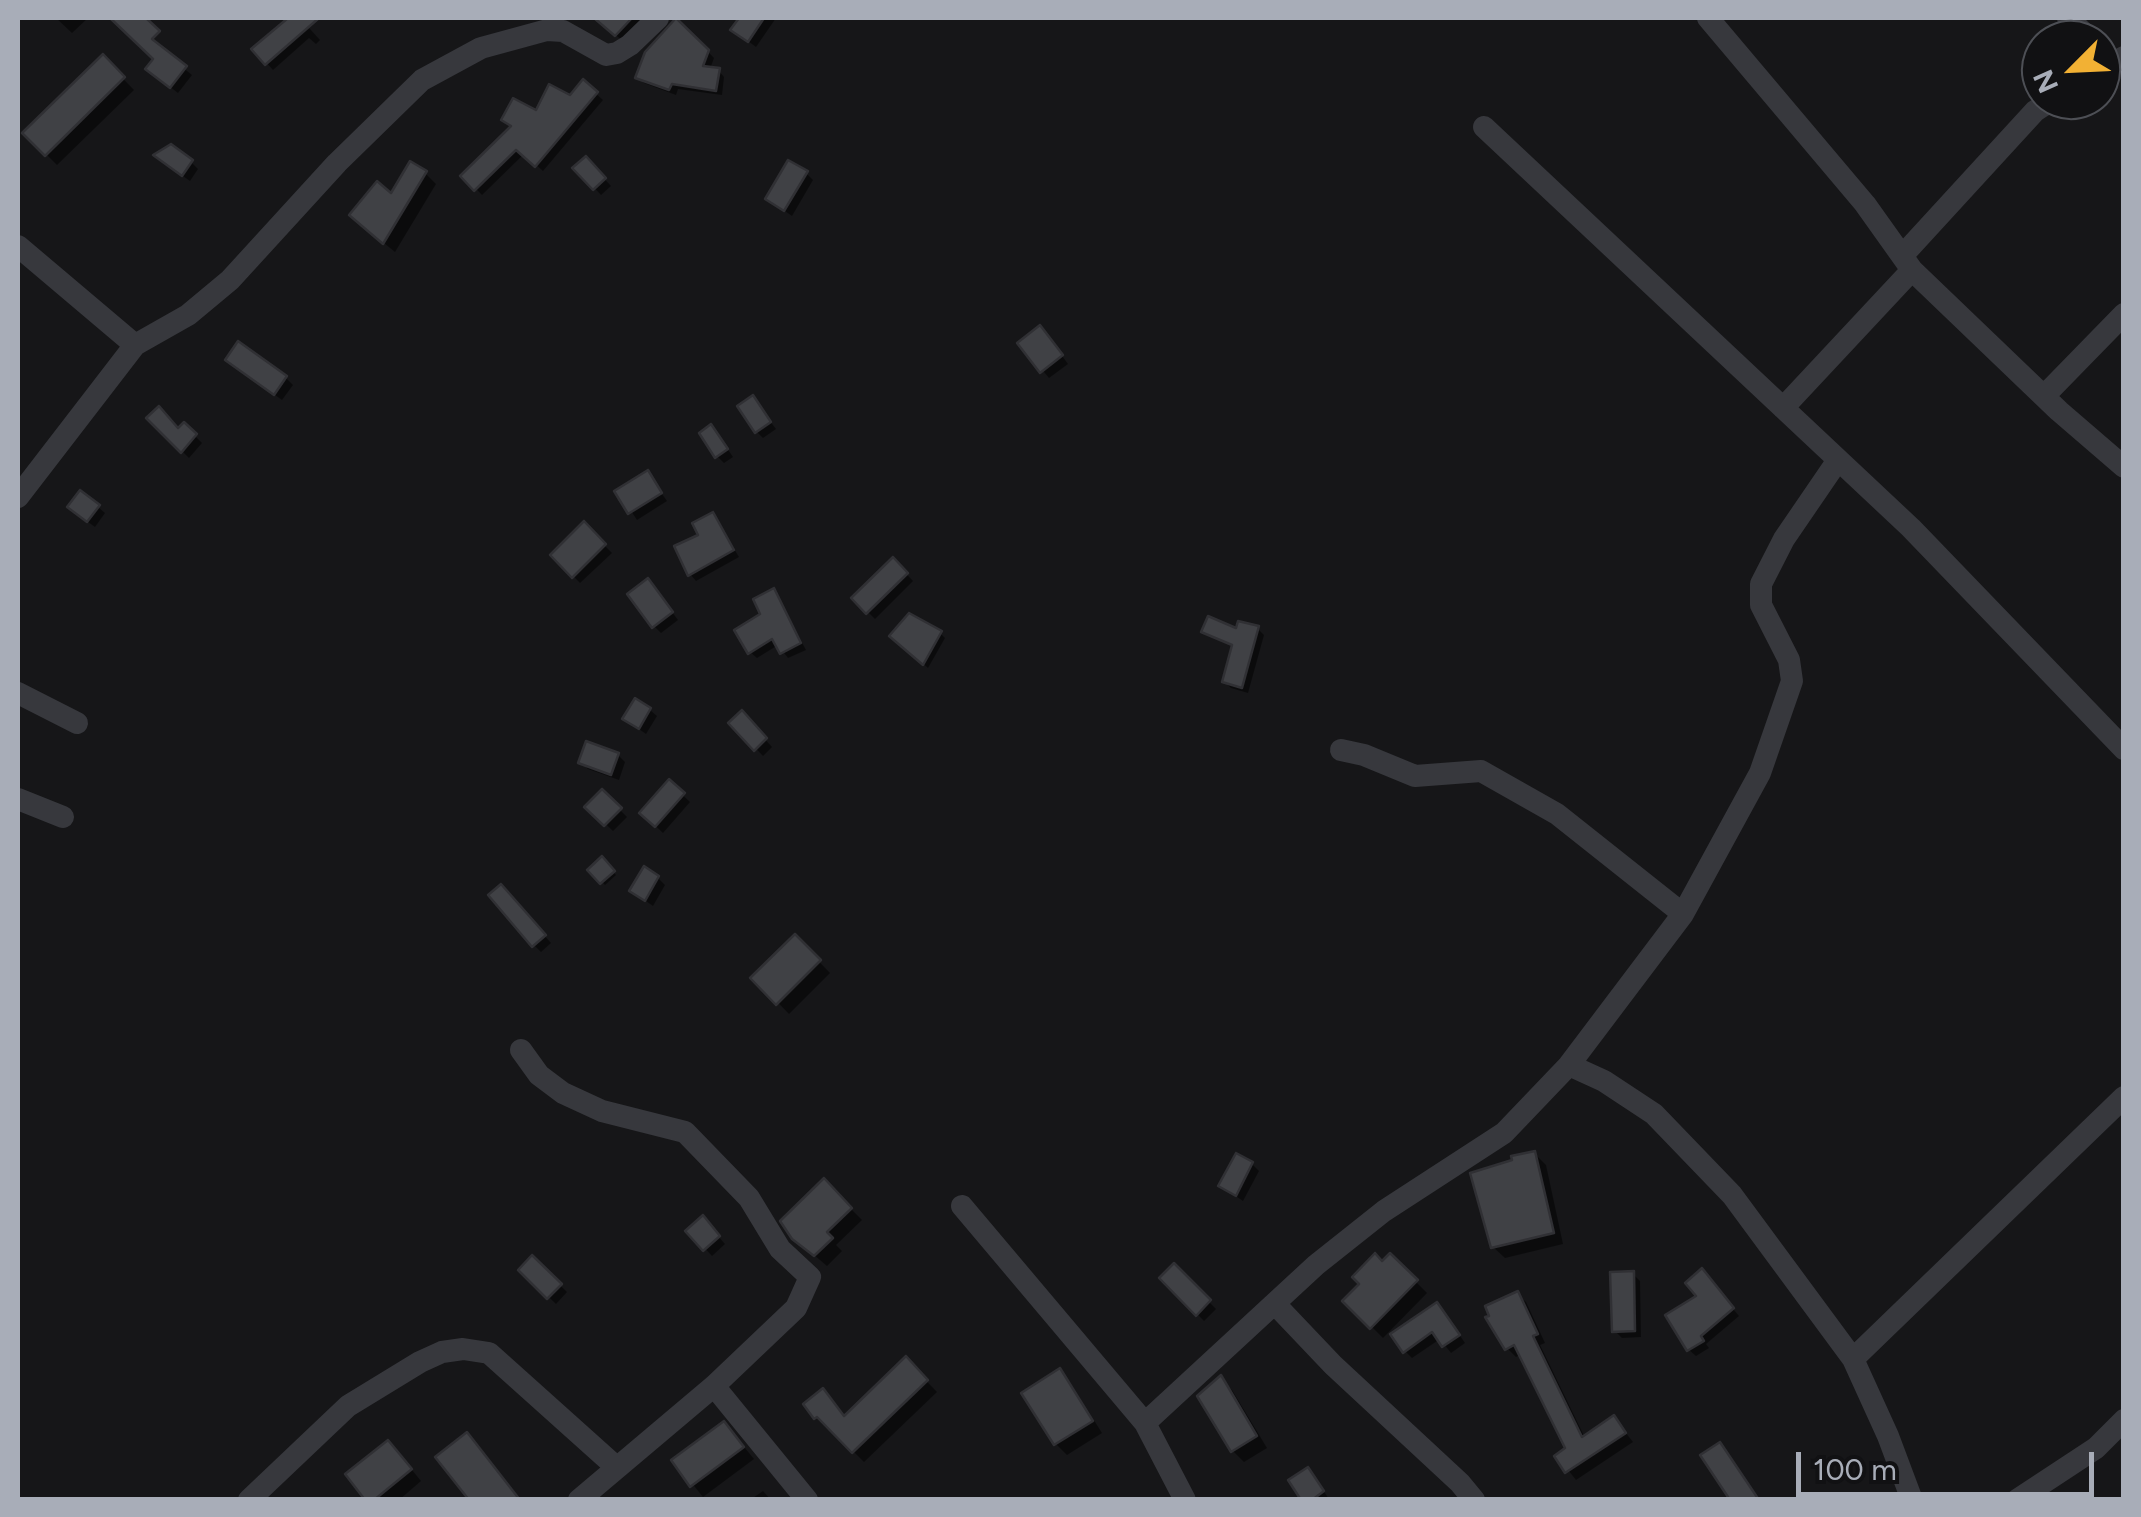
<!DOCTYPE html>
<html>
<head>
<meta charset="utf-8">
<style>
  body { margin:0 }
  #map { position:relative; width:2141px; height:1517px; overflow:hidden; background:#161618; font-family:Figtree,sans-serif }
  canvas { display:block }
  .frame { position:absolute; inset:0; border:20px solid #a8adb8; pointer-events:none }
  .north { position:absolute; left:2021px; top:20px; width:100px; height:100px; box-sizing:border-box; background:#111113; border:2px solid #4d4f55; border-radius:50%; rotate:246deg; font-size:28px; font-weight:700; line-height:40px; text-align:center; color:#a8adb8 }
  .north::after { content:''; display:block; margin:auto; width:35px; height:45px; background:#f2b134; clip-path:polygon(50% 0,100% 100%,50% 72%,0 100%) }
  .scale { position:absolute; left:1796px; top:1452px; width:298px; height:45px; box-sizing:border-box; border:5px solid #a8adb8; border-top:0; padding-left:12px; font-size:30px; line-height:35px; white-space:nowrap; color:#a8adb8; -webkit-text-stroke:8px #111113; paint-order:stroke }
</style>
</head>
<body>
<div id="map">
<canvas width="2141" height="1517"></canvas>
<div class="frame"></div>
<div class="north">N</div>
<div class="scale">100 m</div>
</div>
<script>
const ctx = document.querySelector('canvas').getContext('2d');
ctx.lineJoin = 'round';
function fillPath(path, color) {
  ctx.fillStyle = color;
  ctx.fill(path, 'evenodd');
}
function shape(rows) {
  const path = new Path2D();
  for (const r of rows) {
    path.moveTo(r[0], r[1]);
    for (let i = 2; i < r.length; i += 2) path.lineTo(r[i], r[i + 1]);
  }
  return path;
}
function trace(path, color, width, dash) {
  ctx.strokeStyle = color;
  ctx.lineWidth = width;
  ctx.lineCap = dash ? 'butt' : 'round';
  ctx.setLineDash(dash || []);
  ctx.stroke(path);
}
fillPath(shape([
  [56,18,88,18,72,33],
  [112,18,129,18,161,50,192,75,178,93,156,76,156,59],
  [286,18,300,18,320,40,316,44,309,38,273,70,255,50,289,20],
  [597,18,653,18,628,46],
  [742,18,776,18,756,47,733,30],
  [677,20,714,58,710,69,718,70,724,77,722,95,678,89,676,95,644,83,638,77],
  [102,57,134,90,57,165,25,133],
  [583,82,603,100,543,171,524,154,482,195,464,176,513,127,504,119,537,114,570,98],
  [586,159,611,186,601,195,576,168],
  [163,162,191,162,198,169,190,181],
  [425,173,436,184,395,252,362,225],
  [806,173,813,180,792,216,768,199],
  [1047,335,1068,364,1049,378,1020,343],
  [235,366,286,378,293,385,282,400],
  [753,399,776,429,763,438,756,431],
  [149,418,178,431,184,425,202,443,189,458],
  [718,435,733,457,724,463,717,456],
  [647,473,667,501,637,520,618,491],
  [98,507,105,513,95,527,77,514],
  [713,515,739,557,696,581,690,574],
  [584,525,612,553,580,583,553,555],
  [893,560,913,581,875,619,854,598],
  [654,588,678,620,661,633,654,626],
  [774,591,806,650,788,658,778,645,757,658,750,652],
  [1258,629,1264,635,1248,693,1231,688,1224,681,1234,647,1204,631],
  [940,633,945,638,928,668,893,636],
  [650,710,657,716,646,734,625,719],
  [742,714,772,747,763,756,732,723],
  [618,755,625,762,619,780,588,769,581,762],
  [669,782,690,802,663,833,642,813],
  [602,792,627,817,613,831,588,807],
  [602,860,616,875,605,885,591,870],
  [658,878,665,885,653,906,632,891],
  [508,894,551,943,541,952,534,945],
  [795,937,830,973,789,1014,754,978],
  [1534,1153,1546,1165,1563,1244,1505,1258,1493,1247],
  [1252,1164,1259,1171,1243,1201,1221,1186],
  [824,1182,862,1220,836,1245,842,1251,827,1266,794,1238],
  [703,1219,725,1244,712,1256,689,1231],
  [1390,1256,1427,1293,1383,1338,1346,1301],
  [532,1258,567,1292,556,1304,521,1270],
  [1174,1267,1216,1309,1204,1321,1162,1278],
  [1633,1274,1640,1281,1641,1337,1622,1338,1615,1331],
  [1708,1279,1739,1316,1706,1344,1709,1348,1696,1356,1689,1350,1700,1296],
  [1517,1294,1526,1302,1545,1343,1540,1345,1585,1438,1614,1418,1633,1442,1576,1480,1557,1456,1568,1449,1522,1354,1516,1357,1507,1348],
  [1444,1312,1465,1343,1451,1353,1440,1339,1412,1358,1405,1351],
  [906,1360,937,1392,864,1462,806,1404,845,1418],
  [1059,1371,1070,1382,1102,1433,1067,1455,1056,1444],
  [1221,1379,1232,1390,1267,1448,1244,1462,1233,1451],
  [735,1436,754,1459,703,1497,674,1461],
  [399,1454,421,1481,399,1500,368,1500],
  [1314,1477,1329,1499,1328,1500,1304,1500],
  [763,1491,771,1500,750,1500]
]), '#0007');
const building = shape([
  [110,18,146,18,160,31,152,39,187,66,170,88,145,69,153,59,110,18],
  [288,18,319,18,265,65,251,49,288,18],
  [594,18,632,18,615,36,594,18],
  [676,18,709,50,703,66,720,68,716,91,672,84,669,90,635,78,645,52,676,18],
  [739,18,764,18,748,42,730,30,739,18],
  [103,54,125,77,45,156,22,133,103,54],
  [583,79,598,92,535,167,516,150,474,191,460,176,511,126,501,120,513,98,536,110,549,84,570,95,583,79],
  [171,144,193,160,182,176,153,155,171,144],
  [586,156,606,178,593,190,572,168,586,156],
  [788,160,808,171,784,211,765,199,788,160],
  [410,161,427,171,383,244,349,215,377,181,391,193,410,161],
  [1040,325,1063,355,1040,373,1017,343,1040,325],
  [238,341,287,376,274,395,225,360,238,341],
  [753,395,771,422,755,433,737,406,753,395],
  [159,406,178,428,184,422,197,434,181,453,146,418,159,406],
  [711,424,728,449,715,458,699,433,711,424],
  [648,470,662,493,628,514,614,491,648,470],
  [80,490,100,505,87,522,67,507,80,490],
  [713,512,734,550,688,576,674,546,698,535,692,523,713,512],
  [584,521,606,544,572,578,550,555,584,521],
  [893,557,908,573,866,614,851,598,893,557],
  [648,578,673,612,652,628,627,594,648,578],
  [774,588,801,643,780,654,772,639,748,654,734,630,760,614,753,599,774,588],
  [909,613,942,631,923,665,889,636,909,613],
  [1208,616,1236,628,1238,621,1259,626,1242,688,1222,682,1232,645,1201,632,1208,616],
  [635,698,651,708,639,729,622,719,635,698],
  [742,710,767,738,754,751,728,723,742,710],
  [586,741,619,753,611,775,578,763,586,741],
  [669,779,685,793,655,827,639,813,669,779],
  [602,789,622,808,604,826,584,807,602,789],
  [602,856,615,871,600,884,587,870,602,856],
  [644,866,659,876,645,901,629,891,644,866],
  [501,884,546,935,532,947,488,895,501,884],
  [795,934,821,960,776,1005,750,978,795,934],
  [1535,1151,1554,1233,1491,1248,1470,1173,1512,1160,1511,1156,1535,1151],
  [1236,1153,1253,1162,1236,1196,1218,1186,1236,1153],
  [824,1178,852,1208,827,1232,833,1238,814,1256,792,1239,780,1221,824,1178],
  [703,1215,720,1236,703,1251,685,1231,703,1215],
  [1375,1253,1382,1261,1390,1253,1418,1280,1370,1329,1342,1301,1359,1284,1352,1277,1375,1253],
  [532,1255,562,1284,547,1299,518,1270,532,1255],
  [1174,1263,1211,1300,1196,1316,1159,1278,1174,1263],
  [1702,1268,1734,1308,1701,1336,1704,1341,1687,1351,1665,1315,1696,1296,1685,1283,1702,1268],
  [1634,1271,1635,1331,1612,1332,1610,1272,1634,1271],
  [1518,1291,1538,1334,1533,1336,1582,1437,1614,1415,1626,1433,1565,1473,1554,1456,1565,1448,1514,1345,1505,1350,1485,1317,1489,1316,1485,1306,1518,1291],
  [1437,1302,1460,1335,1442,1347,1432,1332,1403,1353,1390,1334,1437,1302],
  [906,1356,928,1380,852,1453,817,1417,814,1419,803,1404,823,1388,844,1416,906,1356],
  [1060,1368,1093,1421,1054,1445,1021,1393,1060,1368],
  [1221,1375,1257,1436,1231,1452,1197,1396,1221,1375],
  [724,1421,744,1447,690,1487,671,1460,724,1421],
  [467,1432,520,1500,469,1500,435,1457,467,1432],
  [388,1440,412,1469,374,1500,365,1500,345,1474,388,1440],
  [1720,1442,1759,1500,1730,1500,1700,1455,1720,1442],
  [1308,1467,1324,1491,1312,1500,1301,1500,1288,1480,1308,1467]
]);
fillPath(building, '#404145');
trace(building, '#303034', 2.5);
trace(shape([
  [1708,18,1865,204,1912,270,2059,411,2124,467],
  [2068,18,2091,40],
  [2101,69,2124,57],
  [1484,127,1911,528,2124,749],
  [18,246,135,345],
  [1902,256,2035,111,2052,100],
  [2044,396,2124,314],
  [1783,408,1912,270],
  [18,497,135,345,188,315,230,280,337,163,422,80,481,48,547,30,563,31,606,55,617,53,630,45,658,18],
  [18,693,77,723],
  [1341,750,1364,755,1415,776,1481,771,1557,814,1683,914],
  [18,799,63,817],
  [521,1050,539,1075,563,1093,602,1111,685,1132,749,1198,780,1249,810,1277,796,1308,714,1386,579,1500],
  [1569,1065,1683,914,1760,773,1792,681,1789,660,1761,605,1761,584,1784,539,1838,460],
  [962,1206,1145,1423,1185,1500],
  [1275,1304,1333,1365,1460,1483,1474,1500],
  [1853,1359,2124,1097],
  [714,1386,807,1500],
  [1145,1423,1316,1265,1384,1211,1504,1133,1569,1065,1604,1081,1654,1114,1732,1195,1853,1359,1888,1436,1912,1500],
  [249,1500,348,1406,420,1362,442,1352,463,1349,489,1353,615,1466],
  [2017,1500,2096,1448,2124,1420]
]), '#37383d', 22);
</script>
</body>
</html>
